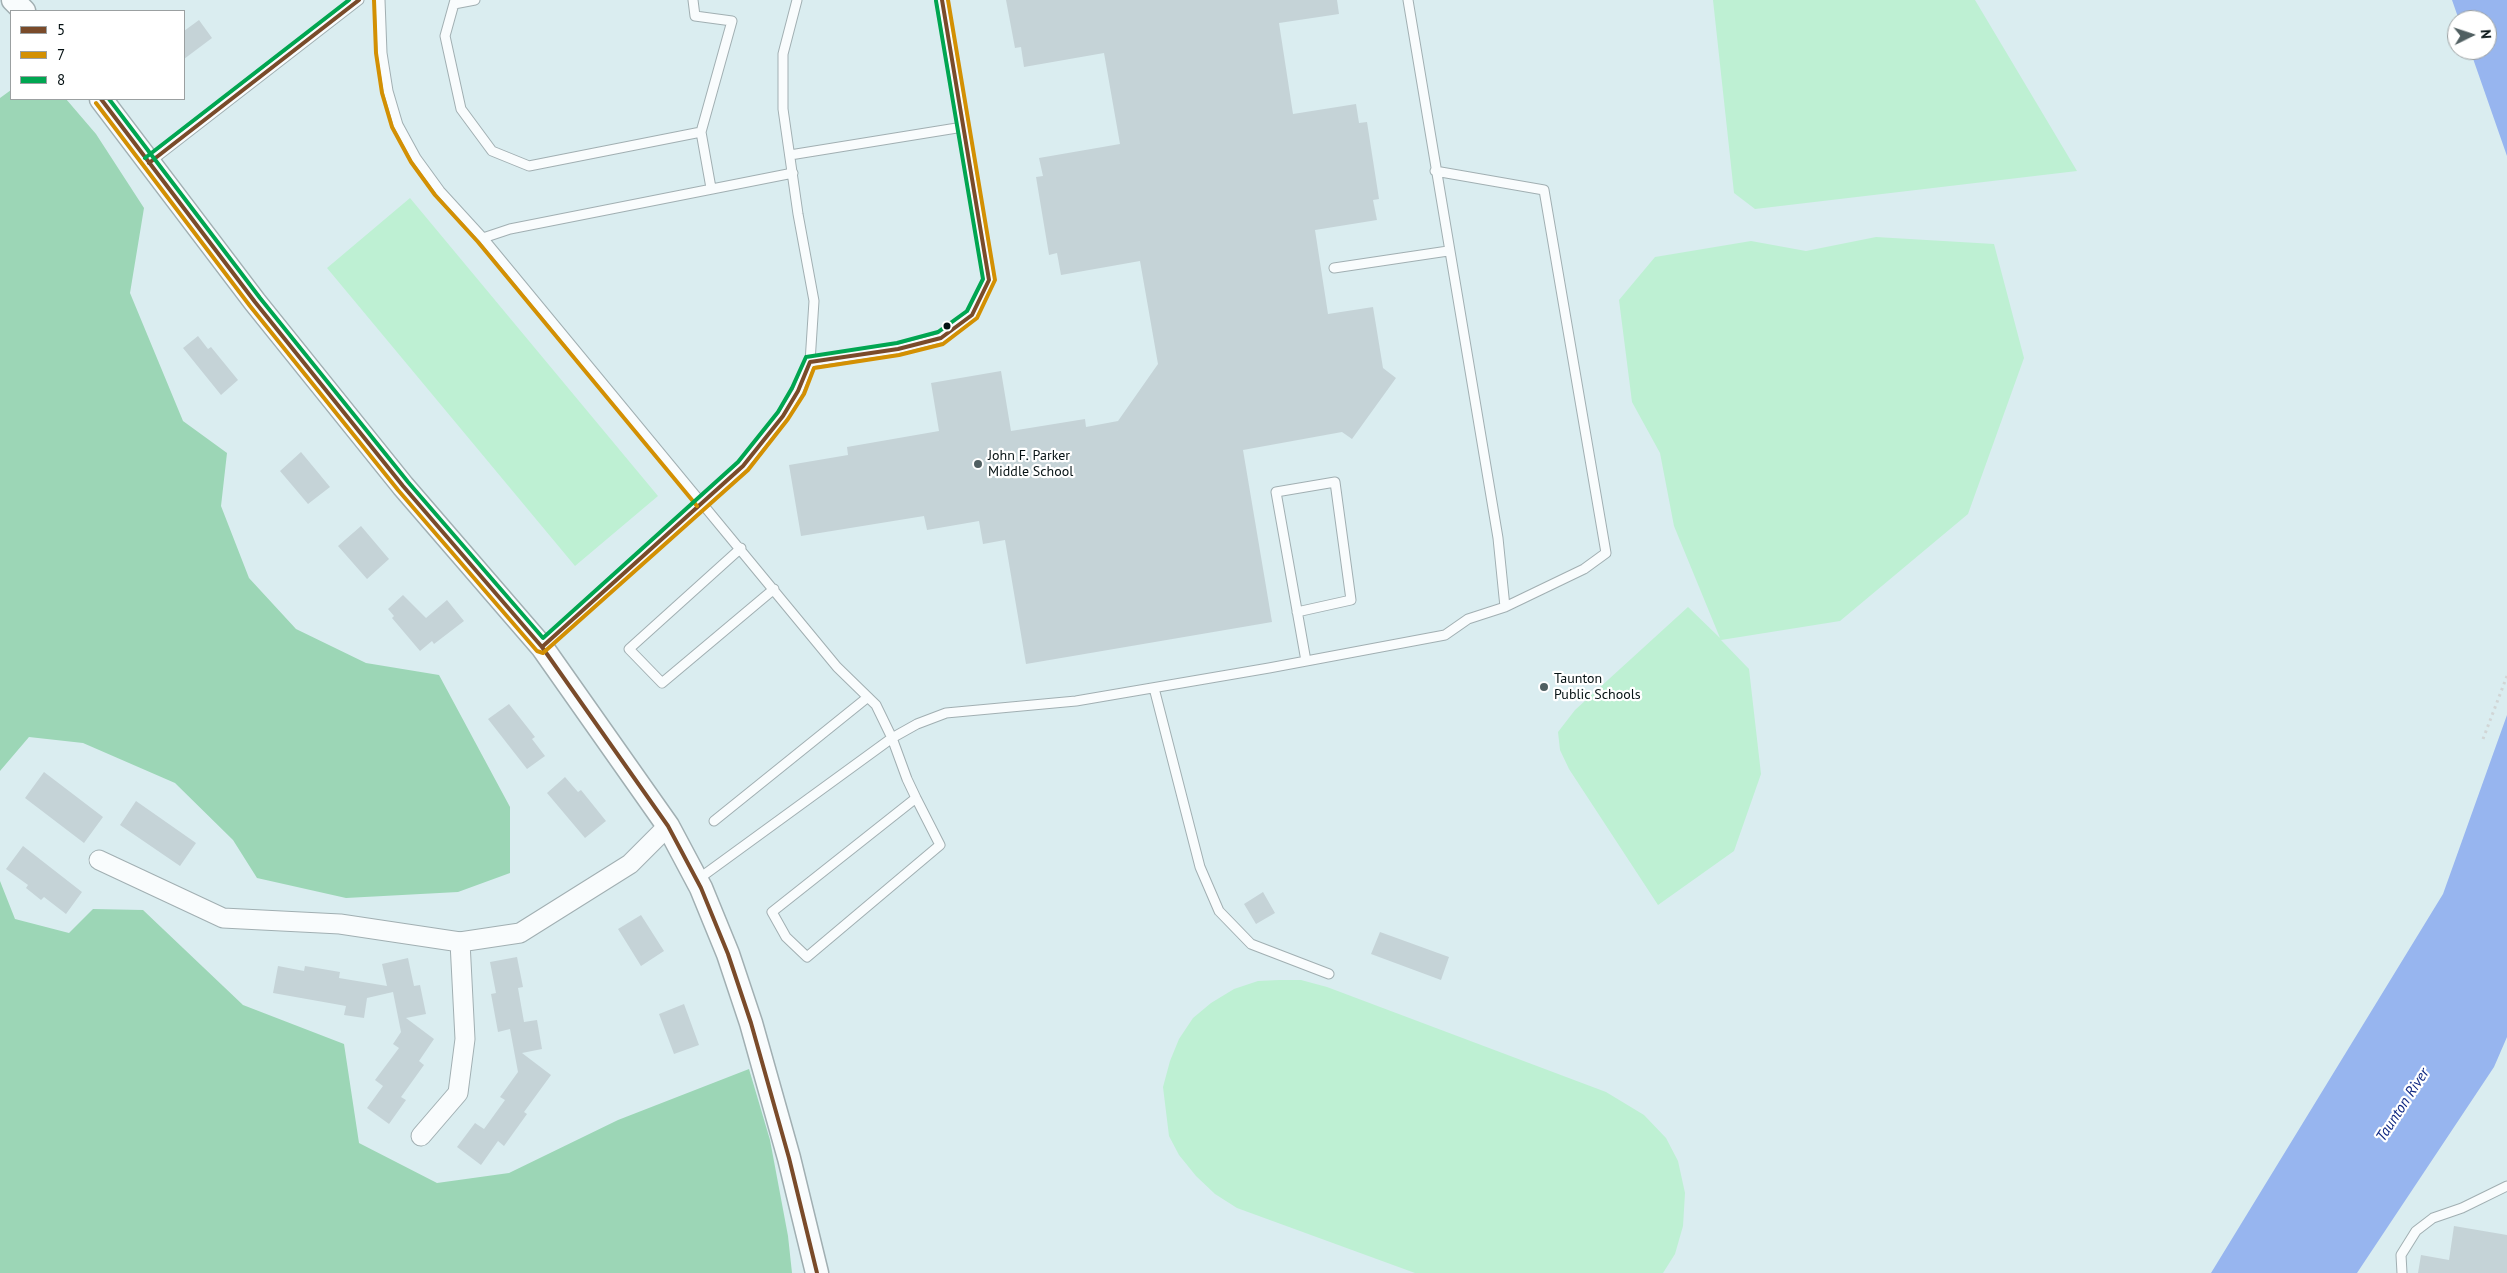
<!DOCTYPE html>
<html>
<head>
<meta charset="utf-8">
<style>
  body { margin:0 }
  #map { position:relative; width:2507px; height:1273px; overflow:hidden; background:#daedf0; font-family:"PT Sans",sans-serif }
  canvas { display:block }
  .legend { position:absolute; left:10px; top:10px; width:175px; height:90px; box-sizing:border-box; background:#fff; border:1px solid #9ba0a1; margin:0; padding:6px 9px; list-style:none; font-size:15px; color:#061214 }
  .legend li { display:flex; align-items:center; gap:10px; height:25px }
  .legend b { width:25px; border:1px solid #9ba0a1 }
  .north { position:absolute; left:2447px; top:10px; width:50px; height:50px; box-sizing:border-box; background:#fff; border:1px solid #9ba0a1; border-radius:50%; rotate:86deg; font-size:14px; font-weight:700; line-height:20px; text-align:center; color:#061214 }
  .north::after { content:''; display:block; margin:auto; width:18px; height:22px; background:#505f61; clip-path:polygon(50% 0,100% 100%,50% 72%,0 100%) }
</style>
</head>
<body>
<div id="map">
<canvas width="2507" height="1273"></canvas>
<ul class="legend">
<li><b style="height:6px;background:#7a4b2a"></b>5</li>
<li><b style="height:6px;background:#d39003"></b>7</li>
<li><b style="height:6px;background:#00a651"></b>8</li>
</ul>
<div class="north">N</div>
</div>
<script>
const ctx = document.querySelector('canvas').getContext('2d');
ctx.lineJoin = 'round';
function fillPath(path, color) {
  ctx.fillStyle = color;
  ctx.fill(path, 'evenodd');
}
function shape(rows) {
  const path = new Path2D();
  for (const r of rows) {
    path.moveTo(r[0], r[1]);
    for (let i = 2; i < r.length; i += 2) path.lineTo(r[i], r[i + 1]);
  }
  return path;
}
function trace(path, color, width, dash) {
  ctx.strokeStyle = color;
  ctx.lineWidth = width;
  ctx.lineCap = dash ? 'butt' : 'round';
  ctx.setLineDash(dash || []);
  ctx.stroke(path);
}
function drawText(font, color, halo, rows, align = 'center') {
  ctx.font = font + ' "PT Sans",sans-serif';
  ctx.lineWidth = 4.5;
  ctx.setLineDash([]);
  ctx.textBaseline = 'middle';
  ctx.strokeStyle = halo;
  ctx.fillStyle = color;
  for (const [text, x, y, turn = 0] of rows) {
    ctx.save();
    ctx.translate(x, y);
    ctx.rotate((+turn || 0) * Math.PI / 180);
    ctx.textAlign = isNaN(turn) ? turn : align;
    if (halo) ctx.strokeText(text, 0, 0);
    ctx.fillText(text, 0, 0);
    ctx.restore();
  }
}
fillPath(shape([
  [1713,0,1975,0,2077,171,1755,209,1734,193],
  [410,198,658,496,575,566,327,268],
  [1876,237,1994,244,2024,358,1968,514,1840,621,1721,640,1749,669,1761,774,1734,851,1658,905,1569,769,1560,750,1558,732,1575,710,1688,607,1720,638,1674,526,1660,453,1632,402,1619,300,1655,257,1751,241,1806,251],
  [1279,980,1301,980,1327,987,1606,1092,1644,1115,1666,1138,1678,1161,1685,1193,1683,1226,1675,1254,1663,1273,1415,1273,1237,1208,1215,1194,1196,1176,1179,1155,1169,1136,1163,1087,1170,1061,1179,1039,1193,1018,1211,1003,1234,989,1258,981]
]), '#bef0d3');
fillPath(shape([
  [11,90,11,99,66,99,96,134,144,208,130,293,183,421,227,453,221,506,249,578,296,629,366,663,439,675,510,807,510,873,458,892,346,898,257,878,233,840,175,783,83,743,29,737,0,771,0,98],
  [0,881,15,919,69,933,93,909,143,910,243,1005,344,1044,359,1143,437,1183,509,1173,618,1120,749,1069,770,1140,788,1236,792,1273,0,1273]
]), '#9cd6b6');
fillPath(shape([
  [2452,0,2507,0,2507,156,2470,50,2487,50,2487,20,2459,20],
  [2507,715,2507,1037,2494,1067,2357,1273,2211,1273,2443,894]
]), '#97b5ef');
fillPath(shape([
  [1006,0,1337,0,1339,14,1279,23,1293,114,1356,104,1359,123,1367,122,1379,199,1373,200,1377,220,1315,230,1328,314,1373,307,1383,368,1396,378,1352,439,1342,432,1243,450,1272,622,1026,664,1005,540,983,544,979,521,927,530,924,516,801,536,789,465,848,455,847,447,939,431,931,383,1001,371,1011,431,1085,419,1086,427,1118,421,1158,364,1140,261,1061,275,1057,253,1049,255,1036,177,1043,176,1039,158,1120,144,1104,53,1024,67,1021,47,1015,48],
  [199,20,212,38,184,59,184,31],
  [198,336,208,349,211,347,238,380,221,395,183,348],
  [301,452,330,487,308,504,280,471],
  [361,526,389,559,367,579,338,546],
  [403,595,426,618,447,600,464,621,434,644,432,641,420,651,392,618,394,616,388,609],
  [509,704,535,737,532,739,545,756,527,769,488,719],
  [44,772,103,817,84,843,25,798],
  [565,777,578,792,581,790,606,821,585,838,547,793],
  [136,801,196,843,180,866,120,825],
  [23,846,82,892,66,914,44,897,41,900,26,888,28,885,6,869],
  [1263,892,1275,913,1256,924,1244,904],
  [641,915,664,951,641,966,618,929],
  [1380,932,1449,957,1441,980,1371,954],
  [517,957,523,987,518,988,524,1022,537,1020,542,1049,522,1053,551,1075,524,1112,527,1114,504,1146,498,1141,481,1165,457,1147,475,1123,484,1129,505,1100,500,1097,518,1072,510,1029,498,1032,491,994,496,993,490,962],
  [408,958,414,986,420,985,426,1014,406,1018,434,1039,419,1061,424,1065,401,1097,406,1100,389,1124,367,1108,383,1086,375,1080,399,1048,393,1044,401,1032,393,992,367,998,364,1018,344,1015,346,1006,273,993,278,966,304,971,305,966,340,972,339,978,387,986,382,964],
  [684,1004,699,1045,674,1054,659,1014],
  [2454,1226,2507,1235,2507,1273,2418,1273,2421,1255,2449,1260]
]), '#c5d3d7');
const service = shape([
  [380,0,382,53,388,91,398,125,416,158,440,191,483,238,837,667,876,705,892,738,917,724,946,713,1076,701,1269,668,1445,635,1468,619,1505,607,1584,569,1606,553,1544,190,1435,171],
  [455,0,445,36,461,109,492,151,529,166,701,132,711,188],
  [693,0,695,16,732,21,701,132],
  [1408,0,1498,538,1505,607],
  [454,4,475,0],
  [790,155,963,127],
  [150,162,359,0],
  [483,238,510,229,793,173],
  [1334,268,1448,251],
  [810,362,898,349,941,338,972,315,989,280,942,0],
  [741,548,629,649,662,683,774,589],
  [1297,612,1351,600,1335,482,1276,492,1306,661],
  [542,647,743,466,783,416,798,391,810,362,814,301,798,214,783,109,783,54,797,0],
  [1154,688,1200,867,1219,911,1251,944,1329,974],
  [714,821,868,697],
  [697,880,892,738,907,779,916,798,940,845,807,957,786,937,772,912,916,798],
  [2402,1273,2401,1255,2416,1231,2433,1218,2462,1208,2507,1186]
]);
const minor = shape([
  [99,860,223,918,340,924,460,942,520,933,630,864,668,826],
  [421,1136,458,1093,465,1039,460,942]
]);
const tertiary = shape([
  [13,0,24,11],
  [101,99,255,302,403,486,542,647,668,826,701,888,728,954,751,1023,789,1158,817,1273]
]);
trace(service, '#a1afb2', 11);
trace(minor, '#a1afb2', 21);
trace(tertiary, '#a1afb2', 25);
trace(shape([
  [2483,739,2507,676]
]), '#d1d6d6', 3, [2.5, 4]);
trace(service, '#f9fcfd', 9);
trace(minor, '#f9fcfd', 19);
trace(tertiary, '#f9fcfd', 22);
trace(shape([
  [101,99,255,302,403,486,542,647,668,826,701,888,728,954,751,1023,789,1158,817,1273],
  [149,163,359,0],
  [542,647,743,466,783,416,798,391,810,362,898,349,941,338,972,315,989,280,942,0]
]), '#7a4b2a', 4);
trace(shape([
  [374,0,376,53,382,93,392,127,411,162,435,195,478,242,697,506],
  [96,103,250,306,398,490,537,651,543,653,748,470,788,419,804,394,814,368,899,355,943,344,977,318,995,280,948,0]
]), '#d39003', 4);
trace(shape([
  [109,99,260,298,408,482,543,638,738,462,778,412,792,388,806,357,897,343,938,332,967,311,983,279,936,1],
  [145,158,349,0]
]), '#00a651', 4);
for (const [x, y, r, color] of [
  [947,326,4.5,"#061214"],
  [978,464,5,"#505f61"],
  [1544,687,5,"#505f61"]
]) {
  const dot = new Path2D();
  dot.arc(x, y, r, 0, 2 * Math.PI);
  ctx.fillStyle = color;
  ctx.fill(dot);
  trace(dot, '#fff', 2);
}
drawText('14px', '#061214', '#fff', [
  ["John F. Parker",988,456],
  ["Middle School",988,472],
  ["Taunton",1554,679],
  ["Public Schools",1554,695]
], 'left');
drawText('italic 15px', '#0c2581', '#fff', [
  ["Taunton River",2403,1105,-57]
]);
</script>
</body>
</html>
